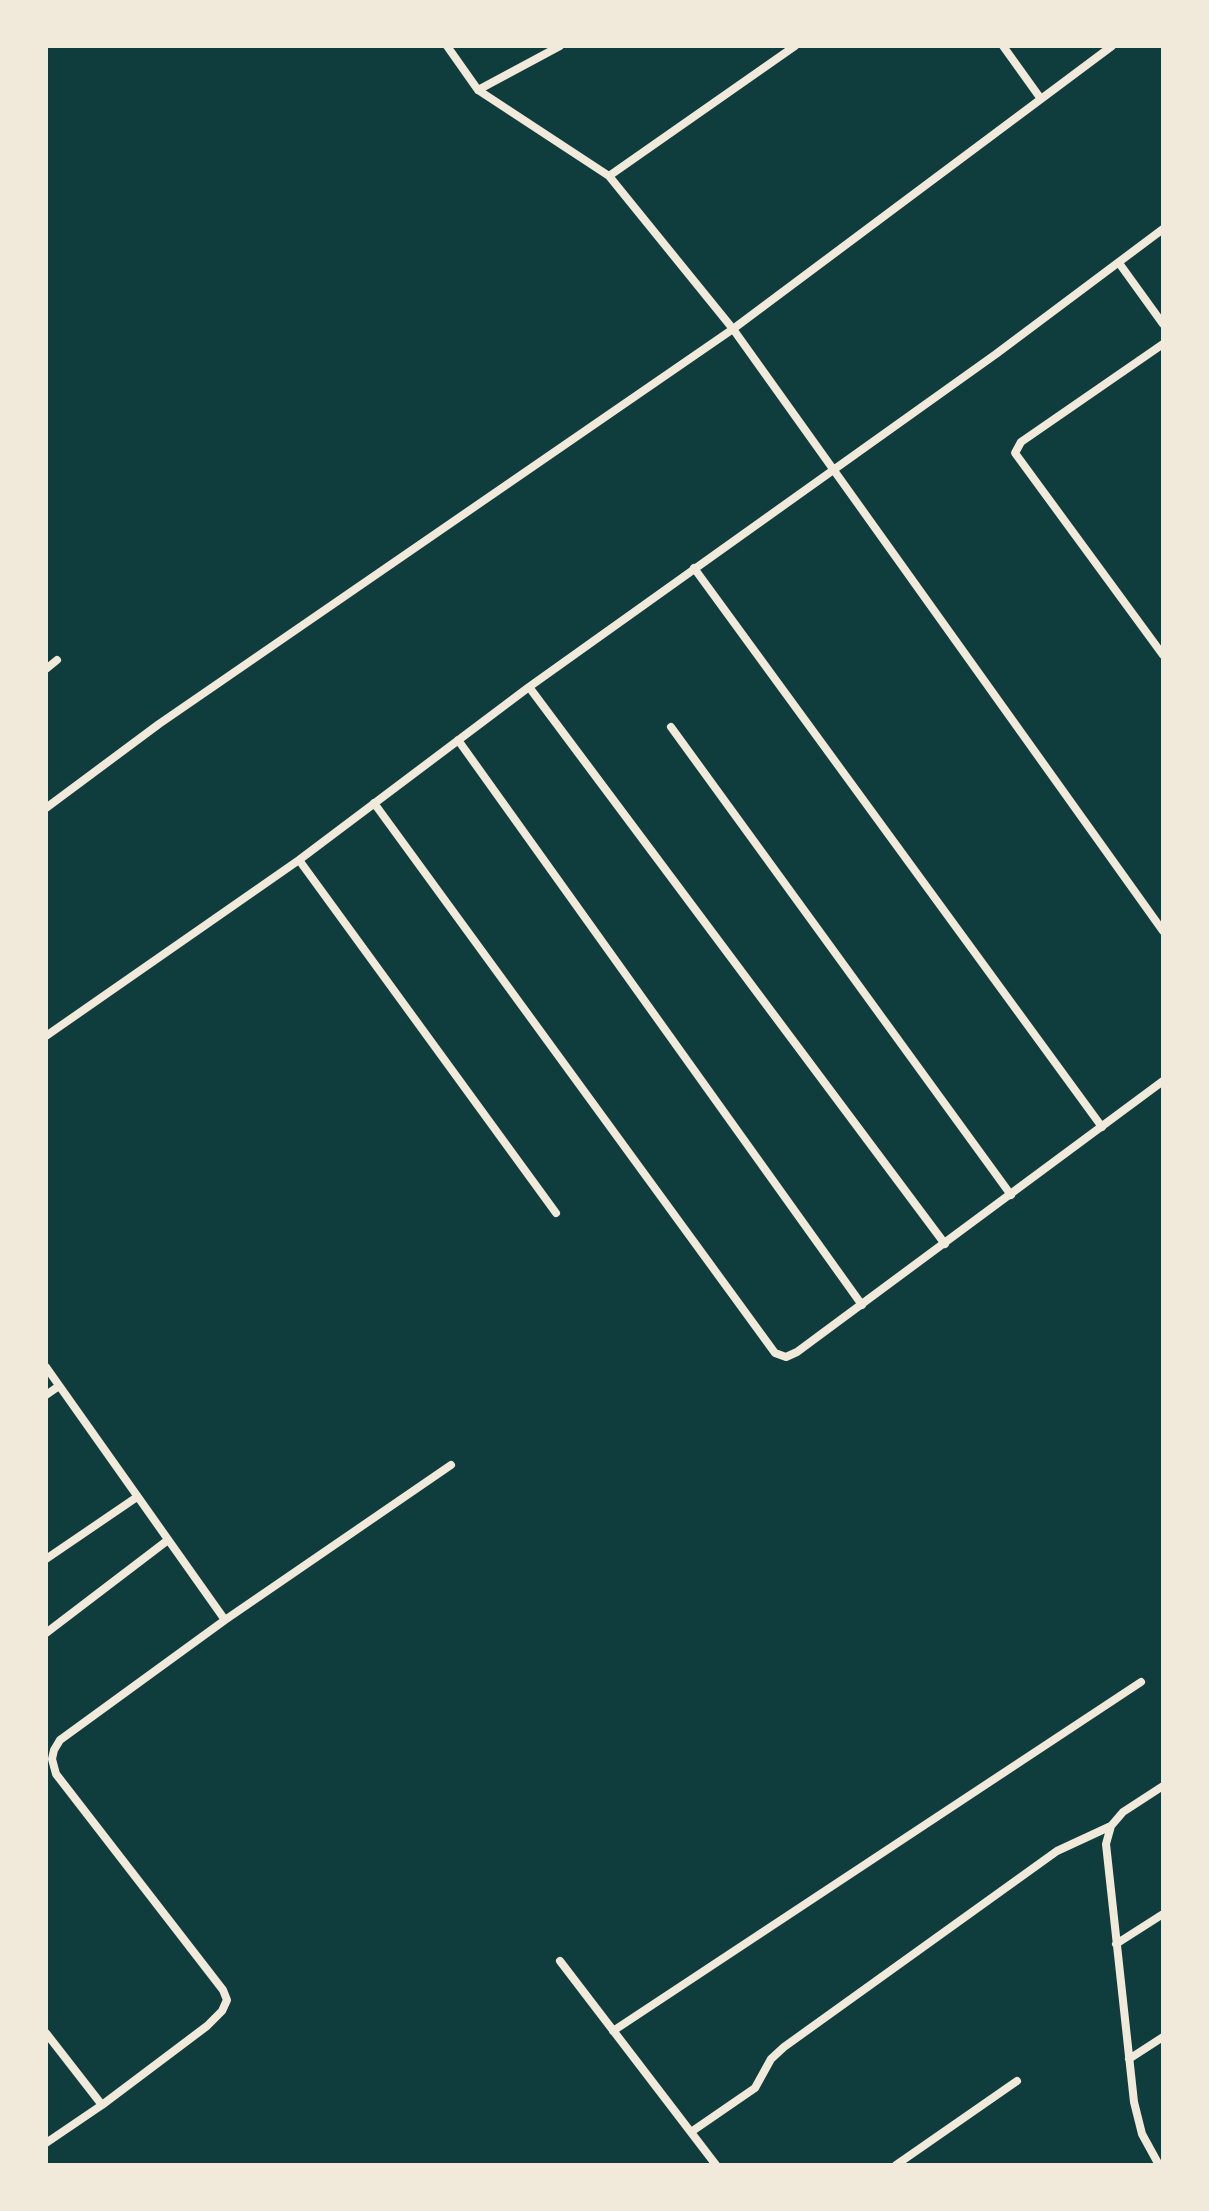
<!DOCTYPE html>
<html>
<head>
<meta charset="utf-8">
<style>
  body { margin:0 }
  #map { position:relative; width:1209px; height:2211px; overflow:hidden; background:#0f3d3e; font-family:Rubik,sans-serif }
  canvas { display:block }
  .frame { position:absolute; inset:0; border:48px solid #f1e9da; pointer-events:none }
</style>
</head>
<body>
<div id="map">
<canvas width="1209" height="2211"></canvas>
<div class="frame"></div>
</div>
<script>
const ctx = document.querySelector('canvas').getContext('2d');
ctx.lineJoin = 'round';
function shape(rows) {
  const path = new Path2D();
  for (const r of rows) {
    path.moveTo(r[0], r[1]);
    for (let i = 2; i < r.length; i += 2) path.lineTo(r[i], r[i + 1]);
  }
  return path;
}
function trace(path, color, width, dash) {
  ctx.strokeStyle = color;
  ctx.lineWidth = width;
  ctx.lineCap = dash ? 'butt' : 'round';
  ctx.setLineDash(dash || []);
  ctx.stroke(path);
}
trace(shape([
  [447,46,478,90,609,176,733,329,1163,931],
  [1003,46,1041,99],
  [478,90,560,46],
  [609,176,795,46],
  [1119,263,1163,324],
  [1163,344,1021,442,1015,453,1163,655],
  [694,568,1102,1127],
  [46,669,57,660],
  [529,687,945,1244],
  [671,727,1011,1195],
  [458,740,862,1305],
  [374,803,775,1353,786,1357,797,1352,1163,1081],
  [46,808,159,724,733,329,1112,46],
  [299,860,556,1213],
  [46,1036,299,860,529,687,996,354,1163,229],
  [46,1367,225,1620,60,1740,54,1750,52,1759,56,1774,223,1990,227,2000,222,2011,207,2026,102,2105],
  [46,1395,59,1386],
  [46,1559,137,1497],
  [225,1620,451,1465],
  [46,1633,168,1540],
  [1116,1944,1163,1914],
  [560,1961,716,2165],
  [613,2031,1141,1682],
  [46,2033,102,2105,46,2143],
  [1129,2059,1163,2037],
  [691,2132,755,2088,771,2059,784,2047,1057,1851,1111,1826],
  [896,2165,1017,2081],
  [1159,2165,1142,2134,1134,2102,1106,1844,1111,1826,1123,1812,1163,1786]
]), '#f1e9da', 8);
</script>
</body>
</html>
